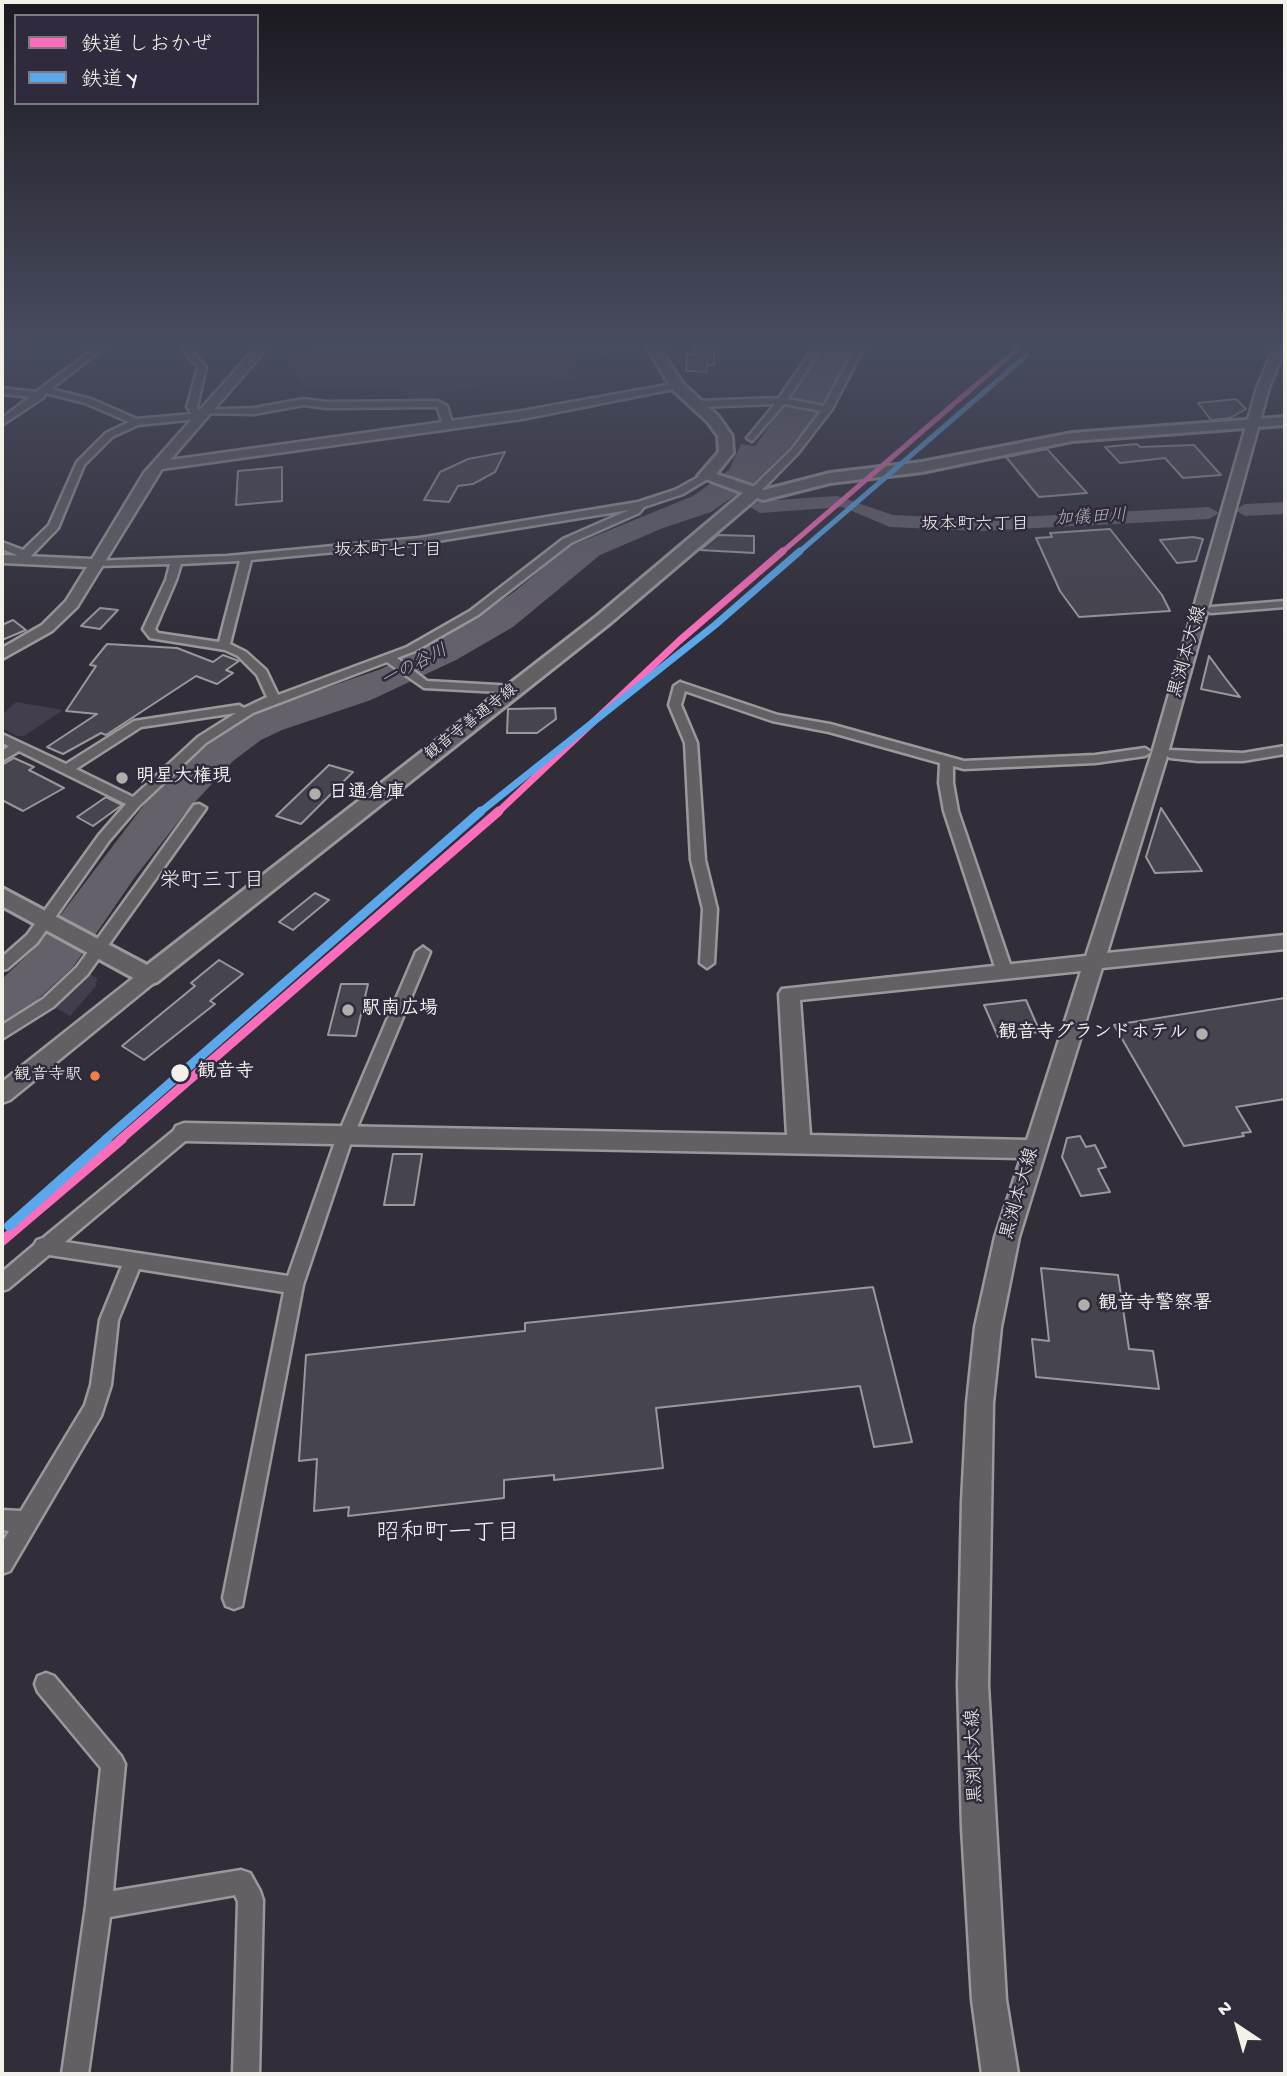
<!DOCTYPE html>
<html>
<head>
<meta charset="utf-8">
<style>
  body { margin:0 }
  #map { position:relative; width:1287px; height:2076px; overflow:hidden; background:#312e39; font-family:"Gochi Hand","Klee One",sans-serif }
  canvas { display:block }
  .frame { position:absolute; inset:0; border:4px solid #f4f1e8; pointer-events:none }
  .legend { position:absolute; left:14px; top:14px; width:245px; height:91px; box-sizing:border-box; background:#2f2a3d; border:2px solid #7e7a81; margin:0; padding:9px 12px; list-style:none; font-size:21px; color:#f4f1e8 }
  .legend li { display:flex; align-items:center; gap:14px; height:35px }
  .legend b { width:35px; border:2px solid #7e7a81 }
  .north { position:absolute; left:1203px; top:1992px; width:70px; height:70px; -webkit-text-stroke:5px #2f2a3d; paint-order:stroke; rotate:324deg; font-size:19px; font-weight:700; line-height:28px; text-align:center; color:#f4f1e8 }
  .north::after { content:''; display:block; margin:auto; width:24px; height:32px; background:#f4f1e8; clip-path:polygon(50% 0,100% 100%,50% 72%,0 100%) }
</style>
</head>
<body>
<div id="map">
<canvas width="1287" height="2076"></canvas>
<div class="frame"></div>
<ul class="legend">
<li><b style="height:9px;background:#fb6dba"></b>鉄道 しおかぜ</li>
<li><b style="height:9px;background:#5aa8eb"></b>鉄道 Y</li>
</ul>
<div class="north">N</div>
</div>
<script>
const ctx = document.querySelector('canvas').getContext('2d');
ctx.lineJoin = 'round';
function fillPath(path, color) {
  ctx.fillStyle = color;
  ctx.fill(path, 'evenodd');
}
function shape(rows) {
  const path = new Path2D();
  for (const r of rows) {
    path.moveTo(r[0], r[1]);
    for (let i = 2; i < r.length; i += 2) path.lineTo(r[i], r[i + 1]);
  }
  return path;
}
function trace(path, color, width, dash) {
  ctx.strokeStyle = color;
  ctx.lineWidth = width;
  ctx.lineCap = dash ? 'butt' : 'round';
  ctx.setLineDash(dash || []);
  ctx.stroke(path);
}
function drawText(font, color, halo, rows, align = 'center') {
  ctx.font = font + ' "Gochi Hand","Klee One",sans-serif';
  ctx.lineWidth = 5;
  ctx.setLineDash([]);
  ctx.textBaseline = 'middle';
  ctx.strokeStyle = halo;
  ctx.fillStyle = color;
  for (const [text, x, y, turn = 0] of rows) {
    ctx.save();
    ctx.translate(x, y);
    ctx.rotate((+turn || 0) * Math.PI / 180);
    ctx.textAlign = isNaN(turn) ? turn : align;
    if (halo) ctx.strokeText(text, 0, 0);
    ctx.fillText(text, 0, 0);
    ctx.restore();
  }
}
fillPath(shape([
  [315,347,632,347,647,355,570,357,577,382,476,385,478,388,435,394,439,402,416,401,393,387,306,386,282,364]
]), '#3e3948');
fillPath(shape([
  [16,702,63,710,24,736,17,736,2,728,2,715],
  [87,973,97,978,96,986,70,1016,51,1005]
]), '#423e4d');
fillPath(shape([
  [821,347,856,347,819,411,789,448,753,483,711,512,663,528,600,555,513,627,456,660,371,700,282,730,261,740,233,761,185,813,135,877,73,967,34,1003,2,1023,2,979,37,946,153,793,220,734,256,712,381,669,448,635,514,592,568,547,693,496,729,470,741,444,755,446,813,364]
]), '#65616b');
fillPath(shape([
  [837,496,893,515,980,519,1209,507,1219,513,1209,519,980,531,890,527,842,507,760,513,750,507,760,501,837,496],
  [1285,502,1285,514,1245,516,1235,510,1245,504,1285,502]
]), '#65616b');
const building = shape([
  [695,347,714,347,714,365,707,365,706,372,686,371,687,354,695,354,695,347],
  [1236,399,1246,409,1230,418,1211,420,1198,403,1236,399],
  [1137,444,1140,447,1194,445,1221,475,1183,478,1165,458,1120,463,1105,447,1137,444],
  [1047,449,1087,493,1039,497,1006,457,1047,449],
  [505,452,495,472,473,484,458,486,449,502,424,500,440,472,468,459,505,452],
  [282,467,282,501,236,505,238,471,282,467],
  [1110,529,1162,595,1170,611,1079,617,1060,591,1036,538,1052,537,1050,533,1110,529],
  [718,535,754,536,754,553,700,550,718,535],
  [1193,537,1203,539,1196,561,1177,563,1160,540,1193,537],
  [100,608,118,610,100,629,81,626,100,608],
  [13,620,26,630,2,640,2,625,13,620],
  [107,644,177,648,213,662,223,655,239,661,226,670,233,673,217,684,196,676,106,735,101,733,63,754,47,747,97,714,66,711,96,666,90,665,107,644],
  [1209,656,1226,679,1240,697,1201,689,1209,656],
  [555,708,556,719,537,733,507,733,508,709,555,708],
  [14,758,34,767,29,770,64,788,23,811,2,800,2,765,14,758],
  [329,765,353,772,301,824,276,816,329,765],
  [106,797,122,805,93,826,77,817,106,797],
  [1161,808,1202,871,1155,873,1146,857,1161,808],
  [315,893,329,900,293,930,279,922,315,893],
  [219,960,243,974,210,1001,215,1004,144,1060,122,1046,195,986,191,983,219,960],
  [341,984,368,984,356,1036,328,1035,341,984],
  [1285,998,1285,1099,1236,1107,1251,1132,1242,1133,1244,1136,1184,1146,1114,1025,1285,998],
  [1026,1000,1040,1032,998,1037,984,1005,1026,1000],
  [1080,1136,1086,1147,1095,1145,1106,1167,1098,1169,1110,1192,1081,1196,1062,1157,1067,1138,1080,1136],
  [393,1154,422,1154,414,1205,384,1205,393,1154],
  [1041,1268,1118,1275,1129,1349,1153,1351,1159,1389,1036,1377,1032,1339,1049,1341,1041,1268],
  [873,1287,912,1442,874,1447,860,1386,656,1408,663,1468,554,1480,554,1475,504,1480,504,1498,348,1516,349,1507,314,1511,317,1459,299,1461,306,1355,525,1331,525,1323,873,1287]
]);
fillPath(building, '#46444c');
trace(building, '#9a989b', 2);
const street = shape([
  [96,347,105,347,51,389,91,399,137,419,192,414,187,407,198,367,180,347,188,347,206,367,197,407,198,410,254,408,304,399,326,402,438,401,447,406,453,426,445,428,437,407,326,408,304,405,254,414,201,413,203,416,198,419,138,425,112,437,84,465,58,528,30,557,22,562,14,562,13,560,17,555,2,549,2,542,23,550,49,525,77,462,106,433,129,422,85,403,45,393,44,397,2,425,2,418,30,397,2,394,2,388,36,392,96,347],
  [814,347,822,347,788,399,824,406,856,347,864,347,832,409,798,453,757,495,749,495,749,491,792,449,821,411,784,404,752,441,747,438,775,404,696,407,692,404,696,401,779,398,814,347],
  [706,473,711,476,709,478,683,494,644,507,639,513,571,543,478,615,415,651,397,658,427,681,515,686,519,687,519,693,424,688,387,662,253,713,206,743,139,806,109,841,37,943,7,969,2,970,2,957,27,935,99,835,126,804,19,751,2,761,2,751,9,746,2,743,2,734,66,764,134,721,239,705,244,708,267,697,257,675,238,656,225,650,150,638,143,629,166,580,170,564,96,566,91,563,92,561,227,556,419,538,638,502,675,490,706,473],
  [629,510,563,539,470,611,407,647,278,695,266,670,246,652,230,644,251,560,419,544,629,510],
  [240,561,219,642,158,633,155,629,176,580,181,564,240,561],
  [236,713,198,737,133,797,76,769,141,727,236,713],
  [1285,601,1285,607,1211,613,1205,610,1211,607,1285,601],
  [680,682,778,715,830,724,964,761,1095,755,1145,748,1151,752,1145,756,1095,763,964,769,953,766,953,783,958,811,1012,970,1004,975,996,970,944,811,939,783,940,763,829,732,772,721,685,691,681,705,697,743,705,860,717,909,714,963,707,968,700,963,703,909,691,860,685,743,669,705,674,686,680,682],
  [1285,746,1285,754,1243,761,1198,761,1170,758,1164,754,1170,750,1243,753,1285,746],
  [199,804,206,808,204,811,87,975,53,1007,2,1039,2,1025,43,999,77,967,194,805,199,804],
  [423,947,430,952,351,1142,303,1285,242,1606,234,1609,226,1606,223,1598,284,1292,139,1269,118,1320,111,1385,101,1416,10,1571,2,1574,2,1543,9,1531,2,1530,2,1510,21,1511,85,1405,91,1385,100,1320,122,1266,49,1255,8,1289,2,1291,2,1272,34,1245,37,1240,43,1238,178,1127,184,1125,190,1127,192,1132,190,1137,65,1242,288,1276,335,1142,416,952,423,947],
  [46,1673,54,1676,121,1756,125,1764,113,1891,241,1870,250,1873,260,1891,263,1900,259,2074,233,2074,238,1902,235,1895,110,1917,88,2074,62,2074,86,1906,101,1768,38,1692,35,1684,38,1676,46,1673]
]);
const secondary = shape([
  [256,347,268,347,170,460,522,411,678,383,684,387,522,419,162,469,77,607,52,631,2,659,2,648,42,625,66,601,87,567,2,563,2,555,92,559,144,473,256,347],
  [1274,347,1285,348,1269,388,1168,753,1107,953,1285,935,1285,949,1102,968,1019,1237,1001,1327,993,1403,988,1685,1006,2000,1018,2074,982,2074,972,2000,962,1828,958,1685,962,1502,967,1403,975,1327,995,1237,1021,1158,184,1141,176,1138,173,1132,176,1126,184,1123,787,1135,779,994,782,989,1086,956,1152,753,1257,388,1274,347],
  [1081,971,1027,1140,810,1135,800,1000,1081,971],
  [149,969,156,971,159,976,156,981,10,1100,2,1103,2,1082,142,971,149,969]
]);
const primary = shape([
  [647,347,659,347,683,384,718,416,732,436,733,453,716,474,764,490,830,473,922,462,1072,433,1285,417,1285,425,1072,441,922,472,830,483,763,500,757,498,609,624,157,982,149,985,141,982,2,906,2,888,147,965,597,616,743,493,698,476,719,452,718,436,708,422,673,390,647,347]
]);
trace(street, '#9a989b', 5);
trace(secondary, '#9a989b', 5);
trace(primary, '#9a989b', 6);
fillPath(street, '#626063');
fillPath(secondary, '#626063');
fillPath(primary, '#626063');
trace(shape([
  [781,553,1020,347]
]), '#fb6dba', 5);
trace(shape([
  [497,813,679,641,783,551]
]), '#fb6dba', 7);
trace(shape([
  [120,1140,499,811]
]), '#fb6dba', 9);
trace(shape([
  [2,1241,122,1139]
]), '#fb6dba', 10);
trace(shape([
  [798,553,1027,355]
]), '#5aa8eb', 5);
trace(shape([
  [479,813,715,625,800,551]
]), '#5aa8eb', 7);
trace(shape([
  [105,1140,481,811]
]), '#5aa8eb', 9);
trace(shape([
  [9,1226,107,1139]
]), '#5aa8eb', 10);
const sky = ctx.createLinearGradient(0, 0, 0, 637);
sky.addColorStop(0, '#1b191f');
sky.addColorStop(0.54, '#484c5f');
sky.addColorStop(1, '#484c5f00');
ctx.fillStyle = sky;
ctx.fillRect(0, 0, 1287, 637);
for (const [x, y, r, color] of [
  [122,778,7,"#b0adab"],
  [315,794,7,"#b0adab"],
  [348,1010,7,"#b0adab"],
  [1202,1034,7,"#b0adab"],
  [180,1073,10,"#f4f1e8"],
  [95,1076,6,"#f77d43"],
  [1084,1305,7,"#b0adab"]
]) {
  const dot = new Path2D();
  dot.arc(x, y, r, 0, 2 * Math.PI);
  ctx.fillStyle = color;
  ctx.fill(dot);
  trace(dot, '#2f2a3d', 2.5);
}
drawText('16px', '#f4f1e8', '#2f2a3d', [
  ["観音寺善通寺線",472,723,-38]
]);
drawText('17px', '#f4f1e8', '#2f2a3d', [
  ["観音寺駅",82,1076]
], 'right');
drawText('italic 18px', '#b6b2b2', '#2f2a3d', [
  ["加儀田川",1091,519,-3],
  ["一の谷川",415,667,-27]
]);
drawText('18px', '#f4f1e8', '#2f2a3d', [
  ["坂本町六丁目",975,526],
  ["坂本町七丁目",388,552]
]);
drawText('19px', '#f4f1e8', '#2f2a3d', [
  ["黒渕本大線",1189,652,-74],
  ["黒渕本大線",1021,1194,-74],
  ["黒渕本大線",976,1756,-92]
]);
drawText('bold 19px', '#f4f1e8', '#2f2a3d', [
  ["明星大権現",136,778],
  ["日通倉庫",329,794],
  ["駅南広場",362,1010],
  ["観音寺グランドホテル",1188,1034,"right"],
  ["観音寺警察署",1098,1305]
], 'left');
drawText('bold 19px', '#f4f1e8', '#2f2a3d', [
  ["観音寺",197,1073]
], 'left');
drawText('21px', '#f4f1e8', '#2f2a3d', [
  ["栄町三丁目",212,883]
]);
drawText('24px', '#f4f1e8', '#2f2a3d', [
  ["昭和町一丁目",448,1535]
]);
</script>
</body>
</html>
